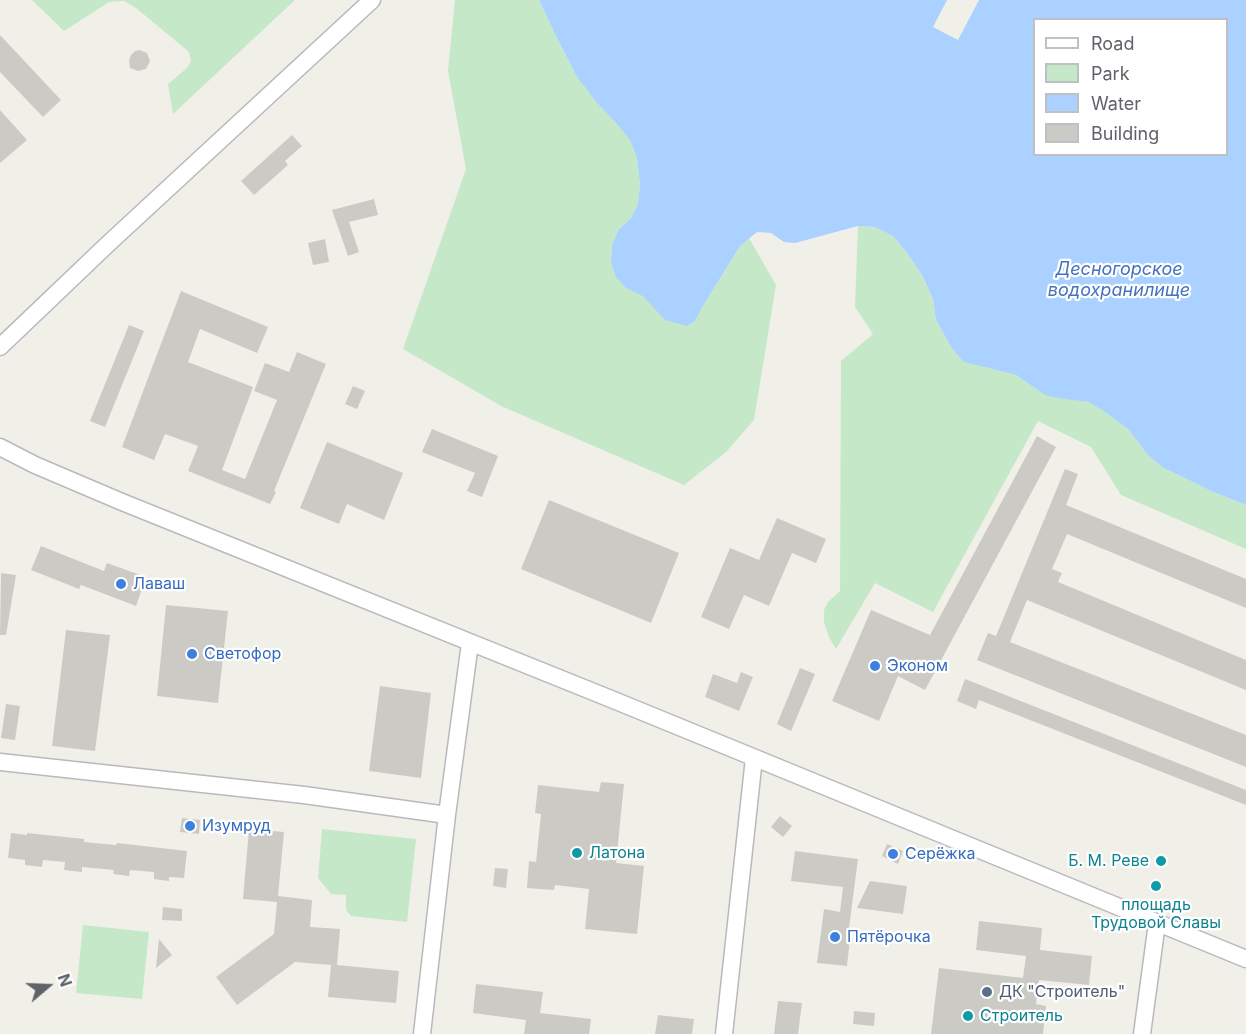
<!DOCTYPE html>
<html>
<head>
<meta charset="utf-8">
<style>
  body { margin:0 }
  #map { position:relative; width:1246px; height:1034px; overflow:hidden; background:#f1f0e8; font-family:Inter,sans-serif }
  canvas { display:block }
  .legend { position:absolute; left:1033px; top:18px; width:195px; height:138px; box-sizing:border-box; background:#fff; border:2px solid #bfc0c3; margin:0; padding:8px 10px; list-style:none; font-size:18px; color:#5f6268 }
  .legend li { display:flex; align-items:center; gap:12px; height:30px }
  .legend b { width:30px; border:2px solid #bfc0c3 }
  .north { position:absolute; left:18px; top:956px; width:60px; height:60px; -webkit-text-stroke:4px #fff; paint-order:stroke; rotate:71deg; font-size:16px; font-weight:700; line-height:24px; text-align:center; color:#5f6268 }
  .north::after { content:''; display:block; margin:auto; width:21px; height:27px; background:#5f6268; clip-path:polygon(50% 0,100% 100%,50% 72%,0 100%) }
</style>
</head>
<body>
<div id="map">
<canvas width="1246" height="1034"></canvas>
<ul class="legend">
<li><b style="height:8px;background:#fff"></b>Road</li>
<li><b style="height:16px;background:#c5e8c8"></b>Park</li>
<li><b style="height:16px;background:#aad1ff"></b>Water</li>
<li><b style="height:16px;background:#cccac5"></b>Building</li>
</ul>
<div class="north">N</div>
</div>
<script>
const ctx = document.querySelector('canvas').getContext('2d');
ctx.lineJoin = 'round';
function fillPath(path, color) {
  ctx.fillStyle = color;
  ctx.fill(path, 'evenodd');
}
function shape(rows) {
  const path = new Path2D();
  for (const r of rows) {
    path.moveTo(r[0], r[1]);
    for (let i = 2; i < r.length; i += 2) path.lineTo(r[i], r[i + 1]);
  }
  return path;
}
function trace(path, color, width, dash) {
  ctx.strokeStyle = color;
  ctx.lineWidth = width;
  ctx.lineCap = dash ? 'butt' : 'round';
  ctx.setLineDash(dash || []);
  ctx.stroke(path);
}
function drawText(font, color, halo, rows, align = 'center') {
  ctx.font = font + ' Inter,sans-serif';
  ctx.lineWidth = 4.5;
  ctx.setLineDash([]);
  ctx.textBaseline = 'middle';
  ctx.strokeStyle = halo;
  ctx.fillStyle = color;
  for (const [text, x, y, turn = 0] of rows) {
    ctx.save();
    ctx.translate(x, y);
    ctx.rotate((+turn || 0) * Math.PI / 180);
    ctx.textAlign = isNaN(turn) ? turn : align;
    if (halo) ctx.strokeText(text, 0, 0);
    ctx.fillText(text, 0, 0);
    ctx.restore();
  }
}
fillPath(shape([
  [32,0,295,0,173,114,168,84,187,68,191,61,189,52,136,8,124,1,109,2,64,31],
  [455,0,539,0,556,36,577,77,597,103,616,123,630,140,637,158,640,185,638,204,631,218,619,229,612,245,611,262,626,288,644,297,695,321,703,306,740,246,749,238,776,285,754,420,726,452,684,485,501,406,403,349,466,169,448,71],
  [858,226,875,227,893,236,910,257,923,277,933,299,936,320,951,347,983,367,1016,375,1045,395,1089,402,1105,412,1129,430,1147,454,1162,467,1211,491,1246,505,1246,549,1121,495,1091,447,1038,421,933,612,875,583,836,649,829,637,824,622,824,610,828,602,840,591,841,361,873,334,855,307],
  [322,829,416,839,407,922,351,916,346,910,346,895,331,894,318,878],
  [83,925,149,932,142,999,76,993]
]), '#c5e8c8');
fillPath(shape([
  [539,0,1246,0,1246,505,1211,491,1162,467,1147,454,1129,430,1105,412,1089,402,1058,398,1045,395,1016,375,964,362,951,347,936,320,933,299,923,277,910,257,893,236,875,227,858,226,795,243,784,242,771,233,757,232,740,246,703,306,695,321,687,326,665,320,644,297,626,288,616,277,611,262,612,245,619,229,631,218,638,204,640,185,637,158,630,140,616,123,597,103,577,77,556,36],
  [1034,20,1226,20,1226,154,1034,154]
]), '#aad1ff');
fillPath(shape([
  [947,0,979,0,958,40,933,27]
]), '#f1f0e8');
fillPath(shape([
  [0,35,61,100,43,117,0,72],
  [139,50,147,53,150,61,146,69,138,71,130,68,129,60,131,55,135,51],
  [0,110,27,140,0,163],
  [292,135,302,146,285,161,288,165,254,195,241,181],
  [374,199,378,215,349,222,359,252,348,256,332,210],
  [325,239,329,262,313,265,308,243],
  [181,291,268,327,257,353,200,329,188,362,253,387,222,470,245,479,277,400,254,391,265,363,289,372,297,352,326,364,274,491,276,492,270,504,188,471,198,446,165,434,154,460,122,447],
  [129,325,144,331,105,427,90,421],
  [353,386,365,391,357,409,345,404],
  [432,429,498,456,482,497,467,491,475,473,422,452],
  [1037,436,1056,447,925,690,898,676,879,721,832,701,871,610,930,635],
  [327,442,403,473,384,520,347,504,339,524,300,508],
  [1065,469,1078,474,1066,505,1246,579,1246,608,1067,534,1052,569,1062,573,1058,582,1246,660,1246,690,1027,600,1010,642,1246,735,1246,767,977,660,988,633,996,636],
  [549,500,679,553,651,623,521,569],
  [777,518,826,539,816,563,792,553,769,606,744,595,729,629,701,617,730,548,759,560],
  [41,546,104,571,107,563,146,577,136,606,81,585,79,589,31,570],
  [1,573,16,575,6,635,0,635],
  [166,605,228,611,218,703,157,696],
  [66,630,110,635,95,751,52,746],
  [800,668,815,674,791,731,777,724],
  [741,672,753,677,739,711,705,697,713,674,737,683],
  [965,679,1246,790,1246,805,979,700,976,709,957,701],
  [380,686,431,693,421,778,369,771],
  [6,704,20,706,15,740,1,738],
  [601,782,624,784,616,863,644,866,637,934,585,929,589,889,555,885,554,890,527,888,529,861,536,862,541,814,535,813,538,785,599,792],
  [780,816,792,826,783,837,771,827],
  [182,818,200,820,199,834,180,832],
  [249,829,284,832,278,896,312,900,310,927,340,929,337,965,399,971,396,1003,328,997,331,965,295,962,237,1005,216,977,274,934,277,902,243,899],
  [11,833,27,835,27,833,84,839,84,842,116,845,117,843,187,851,184,878,169,877,169,881,154,879,154,872,130,870,129,876,113,874,114,870,82,867,82,872,64,870,65,862,43,860,42,867,25,865,25,860,8,858],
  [887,844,903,851,898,864,882,856],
  [795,851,858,859,849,928,851,929,847,966,817,963,824,909,840,912,843,887,791,881],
  [495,868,508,869,506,888,493,886],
  [870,881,907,886,903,914,857,908],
  [163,907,182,909,182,921,162,920],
  [979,921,1042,928,1040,950,1092,956,1089,985,1039,980,1036,1004,1046,1006,1043,1034,931,1034,939,968,1023,978,1026,956,976,950],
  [159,939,172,955,156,968],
  [476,984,543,992,540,1013,591,1019,589,1034,524,1034,526,1020,473,1013],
  [778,1001,802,1003,798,1034,774,1034],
  [854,1011,875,1013,874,1026,853,1024],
  [658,1015,694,1019,692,1034,655,1034]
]), '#cccac5');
const minor = shape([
  [0,347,109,243,372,0],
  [0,447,35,465,122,502,616,701,1246,959],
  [0,762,304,795,447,815],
  [422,1034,447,815,470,643],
  [724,1034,754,758],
  [1142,1034,1157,923]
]);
trace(minor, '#b8b9be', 19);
trace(minor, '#fff', 16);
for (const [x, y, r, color] of [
  [121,584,6,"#3f7fe0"],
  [192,654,6,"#3f7fe0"],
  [875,666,6,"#3f7fe0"],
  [190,826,6,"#3f7fe0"],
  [577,853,6,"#0f9aa8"],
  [893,854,6,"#3f7fe0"],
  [1161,861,6,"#0f9aa8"],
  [1156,886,6,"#0f9aa8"],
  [835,937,6,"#3f7fe0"],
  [987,992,6,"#5c6f8a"],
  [968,1016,6,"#0f9aa8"]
]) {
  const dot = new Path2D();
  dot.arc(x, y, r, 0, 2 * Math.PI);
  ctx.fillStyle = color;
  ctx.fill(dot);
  trace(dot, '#fff', 2);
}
drawText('16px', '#366cbe', '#fff', [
  ["Лаваш",133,584],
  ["Светофор",204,654],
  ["Эконом",887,666],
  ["Изумруд",202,826],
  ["Серёжка",905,854],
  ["Пятёрочка",847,937]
], 'left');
drawText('16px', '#0d838f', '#fff', [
  ["Латона",589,853],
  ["Б. М. Реве",1149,861,"right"],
  ["площадь",1156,905,"center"],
  ["Трудовой Славы",1156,923,"center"],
  ["Строитель",980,1016]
], 'left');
drawText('16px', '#4e5e75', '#fff', [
  ["ДК \"Строитель\"",999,992]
], 'left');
drawText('italic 18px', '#4673bc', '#fff', [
  ["Десногорское",1119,270],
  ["водохранилище",1119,291]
]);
</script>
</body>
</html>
